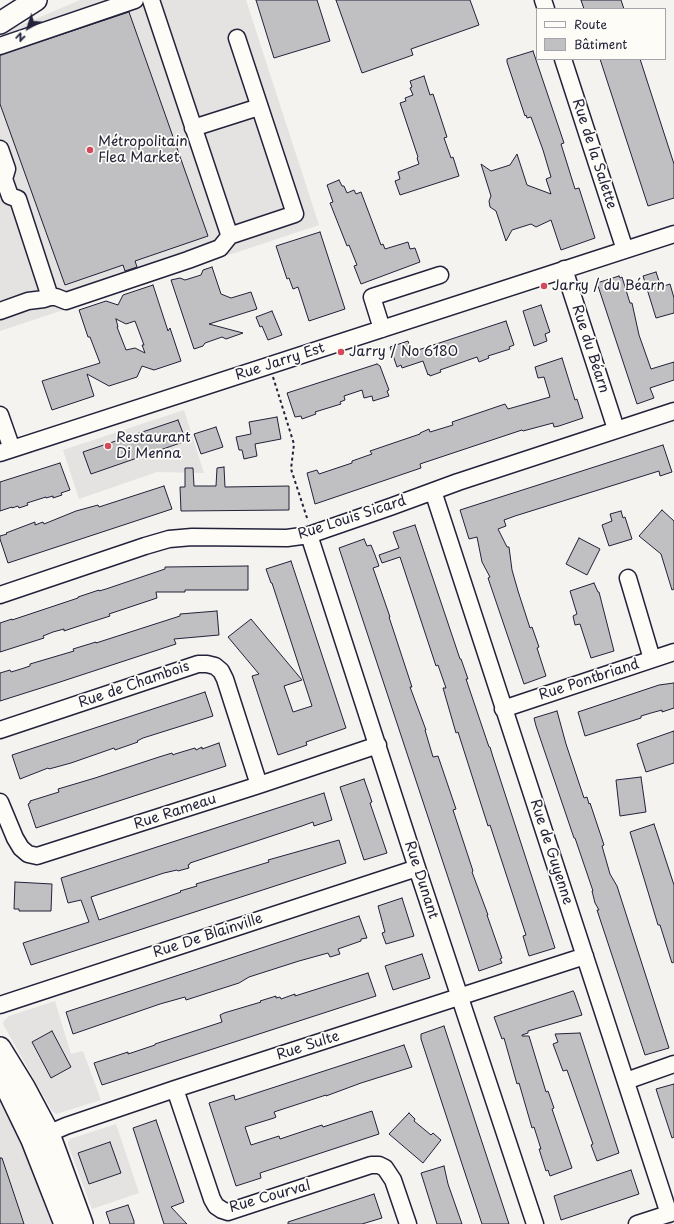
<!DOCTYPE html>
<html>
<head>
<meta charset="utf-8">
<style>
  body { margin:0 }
  #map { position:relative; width:674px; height:1224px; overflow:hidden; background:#f4f3ef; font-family:"Playpen Sans",sans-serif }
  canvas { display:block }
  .legend { position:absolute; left:536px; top:8px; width:130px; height:52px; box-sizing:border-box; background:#fdfcf7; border:1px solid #a5a5ac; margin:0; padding:5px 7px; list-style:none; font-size:12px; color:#22223b }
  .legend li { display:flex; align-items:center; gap:8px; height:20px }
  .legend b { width:20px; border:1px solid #a5a5ac }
  .north { position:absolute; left:8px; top:8px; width:40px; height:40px; -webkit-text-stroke:3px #fdfcf7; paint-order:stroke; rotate:219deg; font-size:11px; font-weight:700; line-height:16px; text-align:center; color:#22223b }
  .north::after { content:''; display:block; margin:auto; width:14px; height:18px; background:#22223b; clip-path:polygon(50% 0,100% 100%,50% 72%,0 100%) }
</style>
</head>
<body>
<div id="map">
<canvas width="674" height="1224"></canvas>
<ul class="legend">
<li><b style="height:5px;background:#fdfcf7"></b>Route</li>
<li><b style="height:11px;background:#c0bfc2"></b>Bâtiment</li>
</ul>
<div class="north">N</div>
</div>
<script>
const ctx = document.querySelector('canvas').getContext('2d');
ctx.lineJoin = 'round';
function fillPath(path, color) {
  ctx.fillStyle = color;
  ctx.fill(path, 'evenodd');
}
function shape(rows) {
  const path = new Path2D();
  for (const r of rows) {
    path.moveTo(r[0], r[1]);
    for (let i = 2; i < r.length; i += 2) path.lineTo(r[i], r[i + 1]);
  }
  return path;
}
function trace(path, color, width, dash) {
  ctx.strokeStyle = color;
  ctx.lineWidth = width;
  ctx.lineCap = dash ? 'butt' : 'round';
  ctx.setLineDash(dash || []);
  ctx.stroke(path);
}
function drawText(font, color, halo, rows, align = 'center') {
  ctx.font = font + ' "Playpen Sans",sans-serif';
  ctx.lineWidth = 3.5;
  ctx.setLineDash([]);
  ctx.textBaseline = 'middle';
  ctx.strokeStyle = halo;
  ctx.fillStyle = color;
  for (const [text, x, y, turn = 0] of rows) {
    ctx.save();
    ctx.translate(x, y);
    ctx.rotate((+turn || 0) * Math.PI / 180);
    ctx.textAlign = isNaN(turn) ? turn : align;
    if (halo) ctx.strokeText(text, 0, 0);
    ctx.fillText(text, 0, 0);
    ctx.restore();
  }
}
fillPath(shape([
  [80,0,246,0,319,225,0,331,0,34],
  [184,410,204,473,157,472,79,499,63,450],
  [55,1001,71,1054,83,1051,101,1100,56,1114,52,1111,3,1024,4,1021,9,1016],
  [0,1098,19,1133,54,1224,0,1224],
  [116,1124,139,1193,92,1209,68,1145,68,1142,70,1139]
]), '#e4e3e2');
const building = shape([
  [256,0,317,0,330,41,274,58,256,0],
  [336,0,470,0,479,25,411,49,413,55,362,73,336,0],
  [581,0,621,0,624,9,584,9,581,0],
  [129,12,208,236,135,261,137,267,125,271,123,265,65,285,0,104,0,55,129,12],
  [533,51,564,143,561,144,575,189,579,188,595,238,561,250,551,220,536,227,531,224,512,230,506,241,496,211,490,207,489,201,491,196,481,164,491,171,510,165,517,154,527,185,551,194,546,179,551,177,543,150,531,117,527,118,526,115,525,116,507,62,507,59,533,51],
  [600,59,640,59,674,164,674,198,648,206,600,59],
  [424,76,430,95,433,94,447,137,444,138,451,158,453,157,459,176,400,195,395,181,400,179,398,172,419,164,417,158,418,157,400,103,406,101,405,98,413,95,410,88,412,87,410,81,424,76],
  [339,180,342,186,344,186,347,193,354,190,356,194,361,192,381,245,383,244,385,249,408,242,410,249,415,248,420,262,361,284,354,266,357,265,349,245,347,246,330,203,333,202,327,185,339,180],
  [320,232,345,309,309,321,298,287,293,289,289,278,287,279,276,246,320,232],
  [212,267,221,294,231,298,251,292,257,309,209,324,243,333,226,339,222,337,205,343,203,346,194,349,171,280,180,278,185,280,201,275,203,270,212,267],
  [656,272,661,287,670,284,674,298,674,313,656,318,643,276,656,272],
  [619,276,620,278,622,277,630,303,632,303,639,335,651,369,674,362,674,380,650,388,654,398,637,404,597,283,619,276],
  [153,285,168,331,170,328,181,361,154,370,142,366,137,377,109,386,87,374,94,396,52,410,42,381,100,363,90,337,88,337,79,310,106,301,118,305,123,295,153,285],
  [116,319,126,324,135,321,144,345,142,345,145,353,135,348,126,350,117,327,118,327,116,319],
  [541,305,550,332,545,334,547,341,534,346,523,311,541,305],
  [272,311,282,335,268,340,262,326,260,327,256,317,272,311],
  [506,321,514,345,509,347,510,349,488,356,489,358,479,362,477,357,440,370,441,372,430,376,429,374,428,375,423,361,402,368,401,365,397,367,390,347,408,341,412,352,506,321],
  [562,358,575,400,577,399,583,418,559,426,554,427,553,423,523,431,522,430,420,464,421,468,315,504,307,473,317,470,319,474,352,463,352,461,372,454,370,451,420,434,420,433,429,429,430,432,453,425,452,422,505,404,508,409,550,397,544,377,538,378,535,367,562,358],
  [377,364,380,366,389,390,387,391,389,396,373,401,372,396,364,398,362,390,344,396,345,400,340,402,341,404,315,412,316,414,302,419,301,416,295,417,287,393,377,364],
  [277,417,281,439,255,444,257,456,244,459,242,450,239,450,236,437,251,434,249,422,277,417],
  [178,420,186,441,91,474,83,452,178,420],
  [216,427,223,447,201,454,194,434,216,427],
  [663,445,672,472,660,476,659,471,515,516,504,520,506,526,498,529,507,547,509,547,512,570,518,591,530,628,532,627,539,647,537,648,546,676,524,684,488,578,490,577,482,562,477,537,469,539,460,510,663,445],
  [60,463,70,490,61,493,62,495,53,498,53,496,46,498,46,497,27,503,28,505,19,508,18,506,12,508,12,507,0,511,0,482,60,463],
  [224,467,225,487,289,486,289,510,181,511,180,487,185,487,185,468,193,468,194,486,216,486,217,468,224,467],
  [164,486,172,509,8,563,0,539,0,536,7,534,6,533,35,522,35,525,43,522,44,524,76,511,98,505,99,507,164,486],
  [662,510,674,521,674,589,672,590,661,554,639,536,662,510],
  [621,511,623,518,625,517,632,539,609,546,602,525,612,521,610,514,621,511],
  [415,525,460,659,461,659,468,679,466,679,489,747,490,747,493,757,555,948,529,956,523,936,526,935,490,825,488,826,458,732,456,733,443,688,446,688,438,665,436,666,400,557,382,563,379,555,399,548,393,532,415,525],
  [579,538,600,549,587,575,566,564,579,538],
  [364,539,367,546,371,545,375,555,379,566,373,568,390,617,389,617,412,687,410,687,426,730,425,730,433,757,438,756,456,809,453,810,473,871,472,872,488,915,487,915,502,958,500,959,502,963,479,971,339,548,364,539],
  [291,561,346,728,306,742,307,745,278,755,252,676,259,674,228,637,251,619,302,680,284,686,293,712,312,706,272,583,271,583,266,569,291,561],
  [248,566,248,590,185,590,185,592,156,592,157,598,109,614,110,616,85,624,64,631,64,629,53,632,43,636,44,638,0,652,0,623,12,619,12,620,78,598,78,597,99,590,99,591,106,589,165,569,165,567,248,566],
  [594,583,598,592,599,592,614,651,591,658,580,624,575,625,573,616,577,614,570,591,594,583],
  [217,611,219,635,174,639,176,644,60,682,0,701,0,673,10,670,11,672,21,669,30,666,30,664,74,651,73,649,96,642,96,643,180,616,180,614,217,611],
  [674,683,674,708,662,712,662,710,651,713,641,716,641,718,585,736,578,712,659,685,674,683],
  [205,692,213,716,143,738,137,741,138,742,115,750,114,748,71,763,49,769,48,768,20,779,12,755,205,692],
  [557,711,566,744,584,798,587,797,589,804,590,803,604,845,602,846,610,874,617,886,669,1048,645,1055,597,910,599,910,595,903,592,891,593,891,575,838,574,838,536,726,534,718,557,711],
  [674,731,674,763,646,772,637,744,674,731],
  [219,743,226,766,36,828,28,804,30,803,30,801,59,792,58,789,95,778,159,757,172,753,173,755,175,754,195,748,196,750,202,747,202,749,219,743],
  [641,777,646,812,620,816,616,780,641,777],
  [364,779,372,802,370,803,387,853,364,860,340,787,364,779],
  [324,793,332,820,314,826,313,822,302,826,190,863,190,864,188,865,189,868,178,871,177,870,164,873,91,897,99,920,181,892,180,891,197,886,196,884,269,862,268,860,339,840,346,863,31,965,23,943,89,922,81,900,68,903,61,878,324,793],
  [654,824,674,885,674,962,672,963,660,925,658,925,630,832,654,824],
  [15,882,52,884,51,911,19,911,19,909,14,909,15,882],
  [402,898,414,936,386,944,382,933,385,932,378,906,402,898],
  [359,916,367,938,361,939,361,941,338,949,340,954,330,957,328,953,299,961,249,977,239,983,186,1000,185,997,160,1004,73,1034,66,1012,359,916],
  [422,954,430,978,393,990,385,966,422,954],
  [368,973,376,996,102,1085,94,1063,128,1052,128,1054,155,1045,155,1044,222,1022,220,1015,224,1013,261,1002,260,1001,276,996,276,998,280,997,281,999,295,994,295,996,368,973],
  [573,991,574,992,582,1015,528,1031,528,1033,522,1035,522,1036,529,1036,546,1092,548,1091,554,1108,552,1109,572,1168,550,1176,548,1170,546,1171,539,1149,541,1149,534,1127,532,1128,519,1083,517,1084,504,1038,502,1039,494,1017,573,991],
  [444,1026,479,1133,509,1224,482,1224,464,1170,421,1039,421,1034,444,1026],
  [52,1031,71,1067,51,1078,32,1042,52,1031],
  [580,1033,619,1153,597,1161,591,1145,593,1144,567,1070,563,1071,553,1044,558,1042,555,1034,580,1033],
  [404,1045,412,1067,361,1083,326,1096,326,1095,274,1112,276,1117,274,1118,245,1127,251,1145,279,1136,280,1139,322,1125,323,1127,372,1111,379,1134,260,1173,261,1178,236,1186,209,1103,234,1095,235,1100,404,1045],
  [674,1084,674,1137,672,1138,656,1089,674,1084],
  [409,1113,415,1119,414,1121,431,1135,433,1133,441,1140,423,1163,389,1134,409,1113],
  [156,1120,184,1202,171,1207,187,1224,164,1224,133,1128,156,1120],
  [110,1142,121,1173,89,1184,78,1153,110,1142],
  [0,1158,2,1158,24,1224,0,1224,0,1158],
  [444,1166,448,1184,462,1224,437,1224,421,1173,444,1166],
  [631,1170,639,1194,561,1220,554,1196,631,1170],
  [374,1194,382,1218,362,1224,288,1224,288,1222,374,1194],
  [128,1205,134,1221,134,1224,110,1224,106,1212,128,1205]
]);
fillPath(building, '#c0bfc2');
trace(building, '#22223b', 1);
const minor = shape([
  [543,0,546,9],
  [0,46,135,0],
  [563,59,625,250],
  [193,128,259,107],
  [0,149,7,169,4,179,10,196,18,199,50,297,44,299,28,301,0,311],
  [229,236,295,214,237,38],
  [564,269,616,429],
  [50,297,56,297,66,301,188,260,220,248,228,238,229,234,151,0],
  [382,329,372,297,440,275],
  [0,415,12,449],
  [0,453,674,234],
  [433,491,669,1214],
  [309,535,417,868,535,1224],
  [628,578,652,659],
  [0,595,145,546,169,539,192,537,287,538,309,535,390,507,458,482,674,411],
  [503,709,674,652],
  [0,730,198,664,207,664,215,666,221,671,225,679,259,785],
  [0,802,15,838,21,848,28,854,37,856,259,785,378,745],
  [0,1005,417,868],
  [626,1081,674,1064],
  [175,1089,212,1199,216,1206,222,1210,228,1212,234,1210,371,1165,379,1165,385,1168,393,1180,408,1224],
  [38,1138,66,1126,175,1089,585,956],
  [637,1224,674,1212]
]);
const major = shape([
  [0,23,36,0],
  [0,1048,24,1087,49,1134,82,1224],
  [0,1074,32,1140,65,1224]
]);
trace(minor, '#22223b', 19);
trace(major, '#22223b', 24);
trace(shape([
  [273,377,294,444,291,469,308,521]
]), '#22223b', 2, [3, 3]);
trace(minor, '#fdfcf7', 16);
trace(major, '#fdfcf7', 21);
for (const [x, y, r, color] of [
  [90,150,4,"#d1495b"],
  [544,286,4,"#d1495b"],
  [341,352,4,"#d1495b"],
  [108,446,4,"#d1495b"]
]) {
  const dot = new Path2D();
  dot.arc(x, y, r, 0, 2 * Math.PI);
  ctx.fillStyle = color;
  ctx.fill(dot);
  trace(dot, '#fdfcf7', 1.5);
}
drawText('14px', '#22223b', '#fdfcf7', [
  ["Métropolitain",98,142],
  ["Flea Market",98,158],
  ["Jarry / du Béarn",552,286],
  ["Jarry / No 6180",349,352],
  ["Restaurant",116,438],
  ["Di Menna",116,454]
], 'left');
drawText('14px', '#22223b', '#fdfcf7', [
  ["Rue de la Salette",594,154,72],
  ["Rue du Béarn",590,349,72],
  ["Rue Jarry Est",280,362,-18],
  ["Rue Louis Sicard",352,518,-18],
  ["Rue Pontbriand",589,680,-18],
  ["Rue de Chambois",134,685,-19],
  ["Rue Rameau",175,812,-18],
  ["Rue de Guyenne",551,852,72],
  ["Rue Dunant",421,880,72],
  ["Rue De Blainville",208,936,-18],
  ["Rue Sulte",308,1046,-18],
  ["Rue Courval",270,1197,-16]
]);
</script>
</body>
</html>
